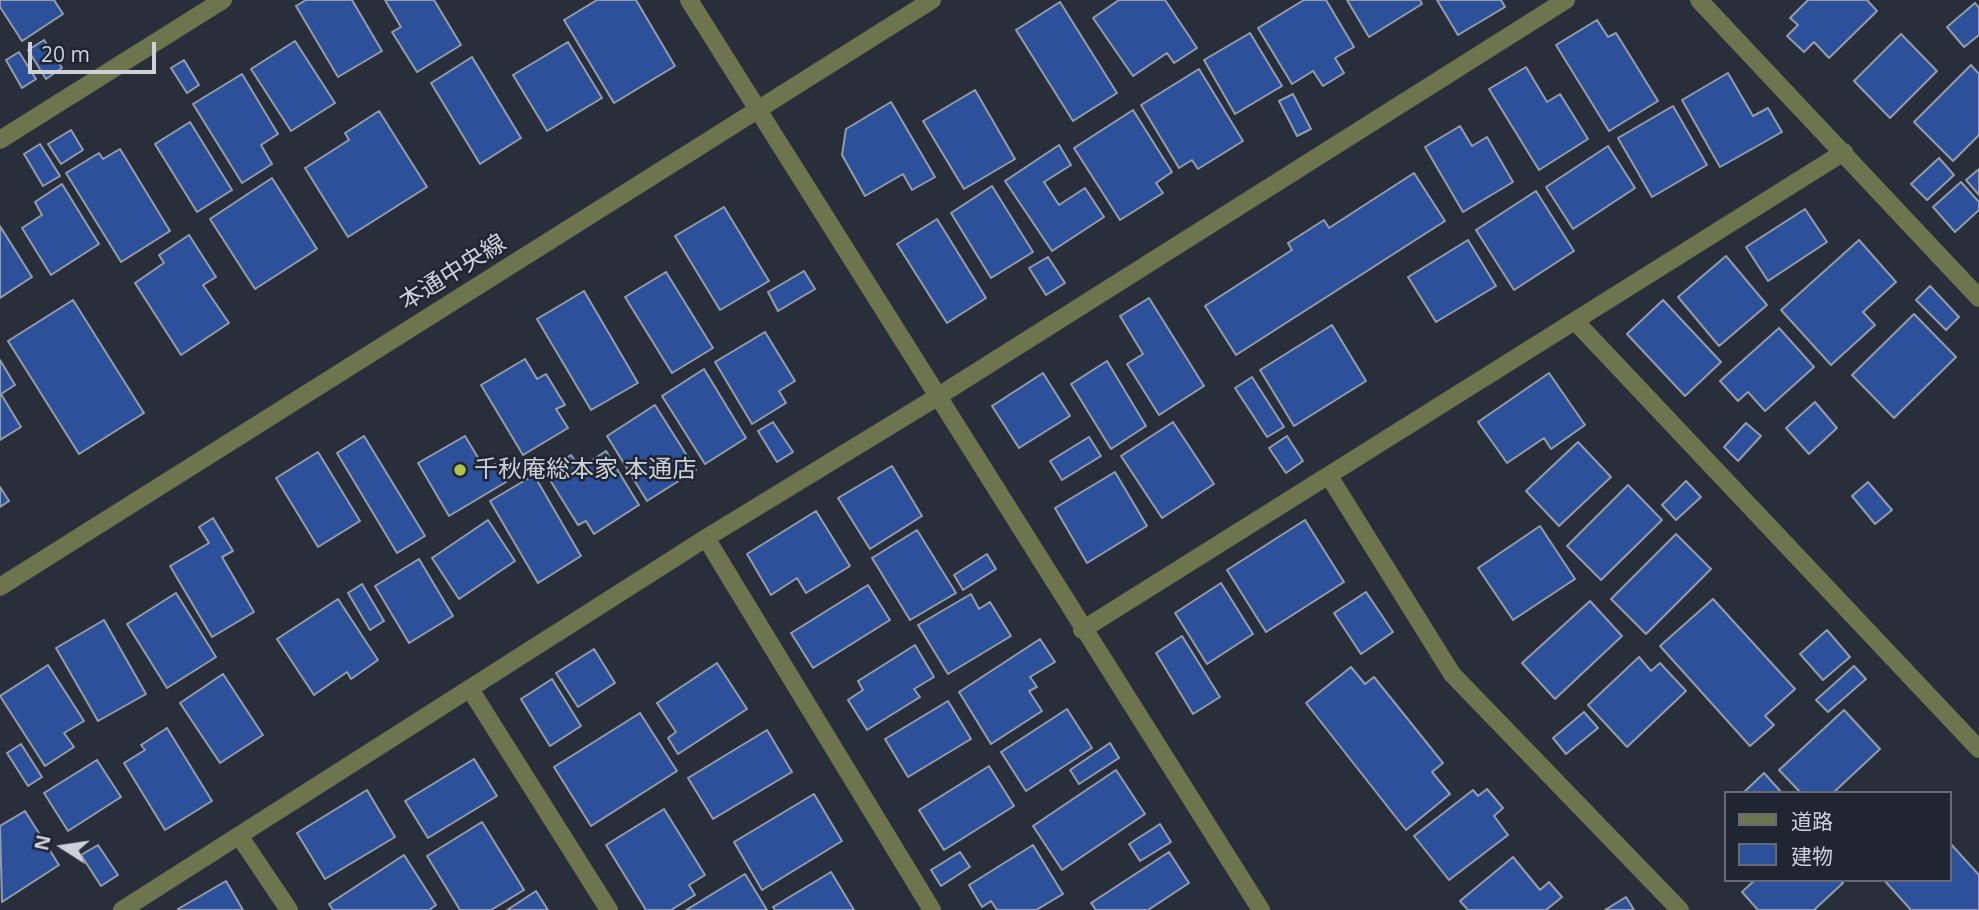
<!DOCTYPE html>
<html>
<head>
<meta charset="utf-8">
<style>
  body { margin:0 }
  #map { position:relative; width:1979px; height:910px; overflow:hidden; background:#282f3b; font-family:"Open Sans","Noto Sans JP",sans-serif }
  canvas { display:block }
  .legend { position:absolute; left:1724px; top:791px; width:228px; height:91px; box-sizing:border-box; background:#1f2531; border:2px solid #656a74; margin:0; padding:9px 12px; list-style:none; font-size:21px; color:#cdd2d9 }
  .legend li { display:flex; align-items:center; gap:14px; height:35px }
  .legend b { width:35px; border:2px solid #656a74 }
  .north { position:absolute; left:28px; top:812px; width:70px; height:70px; -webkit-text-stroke:5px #1f2531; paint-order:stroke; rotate:282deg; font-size:19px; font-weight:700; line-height:28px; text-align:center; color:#cdd2d9 }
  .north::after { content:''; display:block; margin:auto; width:24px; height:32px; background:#cdd2d9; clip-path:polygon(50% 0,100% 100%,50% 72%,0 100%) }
  .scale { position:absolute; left:28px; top:42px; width:128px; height:32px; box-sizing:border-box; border:4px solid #cdd2d9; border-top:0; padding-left:9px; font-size:21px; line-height:24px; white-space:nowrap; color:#cdd2d9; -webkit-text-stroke:5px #1f2531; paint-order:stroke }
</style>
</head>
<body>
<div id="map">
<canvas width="1979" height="910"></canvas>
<ul class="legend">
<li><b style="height:9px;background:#6e744d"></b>道路</li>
<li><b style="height:19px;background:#2c519a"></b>建物</li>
</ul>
<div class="north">N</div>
<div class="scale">20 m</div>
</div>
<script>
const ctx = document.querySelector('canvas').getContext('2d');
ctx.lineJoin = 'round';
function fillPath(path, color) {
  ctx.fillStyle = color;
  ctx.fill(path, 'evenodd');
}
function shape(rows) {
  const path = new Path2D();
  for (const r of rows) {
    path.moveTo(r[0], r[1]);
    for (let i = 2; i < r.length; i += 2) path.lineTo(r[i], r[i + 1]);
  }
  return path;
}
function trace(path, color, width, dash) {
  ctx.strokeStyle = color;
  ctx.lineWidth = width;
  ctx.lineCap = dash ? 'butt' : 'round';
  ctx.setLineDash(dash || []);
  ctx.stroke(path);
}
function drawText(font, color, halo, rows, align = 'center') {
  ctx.font = font + ' "Open Sans","Noto Sans JP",sans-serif';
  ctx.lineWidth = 5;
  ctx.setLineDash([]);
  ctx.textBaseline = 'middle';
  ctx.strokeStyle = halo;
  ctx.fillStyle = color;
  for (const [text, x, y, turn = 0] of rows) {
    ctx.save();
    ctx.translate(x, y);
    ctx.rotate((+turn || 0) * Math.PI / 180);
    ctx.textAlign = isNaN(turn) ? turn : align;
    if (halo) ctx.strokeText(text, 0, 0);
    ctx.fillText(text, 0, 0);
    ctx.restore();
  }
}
const building = shape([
  [0,0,54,0,63,14,22,41,0,7,0,0],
  [306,0,352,0,382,51,338,77,296,6,306,0],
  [385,0,434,0,461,45,417,72,392,32,401,27,385,0],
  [597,0,636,0,675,66,614,103,564,20,597,0],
  [1119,0,1165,0,1197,48,1174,63,1167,53,1133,76,1093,18,1119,0],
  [1304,0,1326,0,1354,47,1335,58,1344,73,1323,86,1313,71,1292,84,1258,28,1304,0],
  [1347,0,1420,0,1422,4,1369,37,1347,0],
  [1437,0,1501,0,1505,7,1458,35,1437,0],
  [1808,0,1867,0,1877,11,1829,58,1814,42,1804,52,1787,36,1798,25,1790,18,1808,0],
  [1060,2,1117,93,1073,121,1016,30,1060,2],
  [1975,3,1979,8,1979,35,1964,47,1947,27,1975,3],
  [1597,20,1608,37,1616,33,1658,101,1609,131,1556,45,1597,20],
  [1250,33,1282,86,1235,114,1204,60,1250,33],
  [1901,34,1937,71,1890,118,1854,81,1901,34],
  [44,40,62,68,46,79,28,50,44,40],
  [295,41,335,103,291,131,251,69,295,41],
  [568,42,602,98,547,131,513,75,568,42],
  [19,52,36,79,22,88,6,60,19,52],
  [472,57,521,138,480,164,431,83,472,57],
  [184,60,199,85,187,93,171,68,184,60],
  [1971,65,1979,74,1979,135,1953,161,1914,122,1971,65],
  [1526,67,1547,102,1560,94,1588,139,1539,170,1489,89,1526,67],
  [1199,69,1243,141,1198,169,1192,160,1179,168,1141,105,1199,69],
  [1728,73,1753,116,1768,108,1782,132,1720,167,1682,100,1728,73],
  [242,74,278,134,261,145,272,164,242,183,193,104,242,74],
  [975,90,1015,159,964,189,923,121,975,90],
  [1293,94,1311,129,1297,136,1279,101,1293,94],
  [891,102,935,177,912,190,903,174,865,196,842,155,846,129,891,102],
  [1673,106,1707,165,1652,197,1618,138,1673,106],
  [1133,110,1172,172,1156,183,1163,193,1120,220,1074,148,1133,110],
  [379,111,427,187,348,237,305,168,349,140,345,133,379,111],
  [190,122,232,190,197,212,155,144,190,122],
  [1460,126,1472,146,1487,137,1513,182,1463,212,1425,147,1460,126],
  [71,130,83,150,61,164,48,144,71,130],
  [40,144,60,176,43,186,24,154,40,144],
  [1059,145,1071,165,1044,182,1059,205,1085,188,1104,217,1052,251,1005,181,1059,145],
  [1608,146,1635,188,1573,229,1546,187,1608,146],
  [120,149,170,231,121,262,66,173,99,153,103,159,120,149],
  [1939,158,1954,175,1927,200,1911,184,1939,158],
  [1979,169,1979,195,1966,180,1979,169],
  [1414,173,1445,221,1236,355,1205,306,1292,250,1288,243,1324,220,1329,228,1414,173],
  [272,178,317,249,255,289,210,219,272,178],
  [1961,182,1979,202,1979,210,1955,232,1933,207,1961,182],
  [62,184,99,244,51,275,22,228,42,215,35,202,62,184],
  [992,186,1033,252,991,278,951,213,992,186],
  [1536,191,1574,251,1514,290,1476,230,1536,191],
  [724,207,769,281,720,310,675,236,724,207],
  [1805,209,1827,242,1768,281,1746,247,1805,209],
  [937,219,986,298,947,323,897,244,937,219],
  [0,226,32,277,0,298,0,226],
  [189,235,216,277,203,285,229,323,181,355,135,283,164,263,159,255,189,235],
  [1468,240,1496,286,1436,322,1408,277,1468,240],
  [1859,240,1896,282,1863,312,1875,325,1831,365,1781,310,1859,240],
  [1726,256,1767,305,1719,346,1678,297,1726,256],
  [1048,257,1065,283,1046,295,1029,268,1048,257],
  [804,271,815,289,778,311,768,292,804,271],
  [666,272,713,348,672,373,625,297,666,272],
  [1930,286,1959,317,1946,330,1916,300,1930,286],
  [584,291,638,383,591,410,537,319,584,291],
  [1149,298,1204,386,1159,415,1127,364,1143,354,1120,316,1149,298],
  [73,300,144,413,79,454,8,341,73,300],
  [1663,300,1721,362,1685,396,1627,334,1663,300],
  [1914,314,1956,357,1894,418,1852,375,1914,314],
  [1332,325,1366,381,1294,426,1260,370,1332,325],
  [1779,328,1814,367,1765,411,1748,392,1738,401,1720,381,1779,328],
  [765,332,795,381,779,391,786,403,752,424,715,362,765,332],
  [525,359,537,379,546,374,565,405,556,409,568,428,523,455,481,385,525,359],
  [0,360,15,385,1,394,21,427,0,440,0,360],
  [1107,361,1146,426,1111,449,1071,384,1107,361],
  [704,369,746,438,705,464,662,396,704,369],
  [1043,373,1070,416,1019,448,992,406,1043,373],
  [1549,373,1585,425,1551,449,1544,438,1507,463,1478,422,1549,373],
  [1252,377,1284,427,1267,437,1235,388,1252,377],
  [1815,402,1837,428,1809,454,1786,428,1815,402],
  [655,405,696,470,647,501,607,436,655,405],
  [773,422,793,452,777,462,758,431,773,422],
  [1173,422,1214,484,1162,518,1121,456,1173,422],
  [1746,423,1761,436,1738,461,1724,447,1746,423],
  [364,436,425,536,397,553,337,453,364,436],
  [465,436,486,471,495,464,506,482,449,516,418,463,465,436],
  [1287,436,1303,461,1286,473,1269,448,1287,436],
  [1089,437,1101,456,1062,480,1050,461,1089,437],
  [1578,442,1611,477,1559,526,1526,491,1578,442],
  [606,451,639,505,594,534,586,521,578,525,545,472,571,455,580,468,606,451],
  [318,452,360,521,318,547,276,478,318,452],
  [892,466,922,516,870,549,838,498,892,466],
  [1115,472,1147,526,1087,563,1055,508,1115,472],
  [534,475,581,556,538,583,490,501,534,475],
  [1686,481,1701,497,1676,520,1662,505,1686,481],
  [1868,482,1892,510,1875,524,1852,496,1868,482],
  [1628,485,1662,520,1601,580,1567,546,1628,485],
  [0,487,9,501,0,507,0,487],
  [816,511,850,566,806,593,797,578,771,595,747,554,816,511],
  [213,518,233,551,222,557,254,612,212,637,170,566,209,543,199,527,213,518],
  [488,520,515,561,459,599,432,558,488,520],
  [1305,520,1344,582,1266,632,1227,570,1305,520],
  [1540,526,1575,579,1513,620,1478,568,1540,526],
  [917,530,956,593,910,620,872,558,917,530],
  [1676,534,1711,569,1646,634,1611,599,1676,534],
  [987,554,996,569,963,590,954,575,987,554],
  [419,559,453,616,409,643,375,586,419,559],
  [1221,583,1253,634,1207,664,1175,613,1221,583],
  [362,584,384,621,370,630,348,593,362,584],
  [868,585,890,620,813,668,791,633,868,585],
  [1366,592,1393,632,1361,654,1334,613,1366,592],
  [176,593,216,657,167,688,127,624,176,593],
  [971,594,979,609,990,602,1011,636,948,674,918,625,971,594],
  [338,599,378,660,351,679,347,672,314,695,277,639,338,599],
  [1713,599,1795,689,1765,716,1774,725,1750,746,1660,646,1713,599],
  [1590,601,1622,636,1555,699,1522,663,1590,601],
  [104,620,146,694,98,721,56,648,104,620],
  [1827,630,1850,657,1823,680,1800,654,1827,630],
  [1182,636,1220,697,1193,714,1156,653,1182,636],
  [1040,639,1055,662,1030,677,1037,687,1029,691,1042,711,991,744,959,692,1040,639],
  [915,645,934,677,914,689,920,697,867,730,848,700,863,690,858,681,915,645],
  [594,649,615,683,578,707,556,673,594,649],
  [1639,657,1651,671,1660,663,1686,691,1627,747,1588,705,1639,657],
  [717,663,747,709,678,754,668,738,676,732,657,703,717,663],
  [48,665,84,721,64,733,74,747,45,766,0,696,48,665],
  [1854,666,1866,679,1828,712,1816,700,1854,666],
  [1351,667,1365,684,1374,677,1443,763,1432,772,1450,794,1406,830,1306,703,1351,667],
  [223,674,263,735,220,763,180,703,223,674],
  [552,679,581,726,550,746,521,699,552,679],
  [948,701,971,739,908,777,885,739,948,701],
  [1067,709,1092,748,1026,791,1001,752,1067,709],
  [1844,710,1880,749,1833,793,1801,793,1779,770,1844,710],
  [1584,712,1598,728,1566,754,1553,738,1584,712],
  [640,713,677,771,591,826,554,767,640,713],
  [167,728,212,801,165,830,124,763,145,750,141,745,167,728],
  [767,730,792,772,713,819,688,778,767,730],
  [1110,743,1119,758,1079,784,1070,770,1110,743],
  [21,744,42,777,28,786,7,753,21,744],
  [474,759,497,796,428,838,405,801,474,759],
  [97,760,121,797,68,831,44,793,97,760],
  [989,766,1014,806,944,850,919,810,989,766],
  [1116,770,1145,814,1062,870,1033,826,1116,770],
  [1764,773,1782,793,1743,793,1764,773],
  [1487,789,1503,808,1494,816,1508,835,1449,880,1414,836,1473,790,1478,796,1487,789],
  [367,790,395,837,325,879,297,833,367,790],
  [814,794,842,841,762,890,734,842,814,794],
  [664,809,705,875,689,885,695,895,671,910,646,910,606,845,664,809],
  [25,811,59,865,2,902,0,826,25,811],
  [482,822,524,890,491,910,460,910,427,856,482,822],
  [1160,824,1171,842,1140,861,1129,844,1160,824],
  [1949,842,1979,875,1979,910,1911,910,1884,880,1949,880,1949,842],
  [98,845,118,875,101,886,81,855,98,845],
  [1033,845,1063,894,1036,910,997,910,991,901,982,907,969,885,1033,845],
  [960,852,970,867,941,886,931,870,960,852],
  [1169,852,1189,883,1148,910,1096,910,1091,903,1169,852],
  [404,855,436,905,429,910,333,910,329,904,404,855],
  [1513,857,1540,890,1549,882,1562,897,1546,910,1468,910,1460,901,1513,857],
  [831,872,854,910,775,910,773,907,831,872],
  [745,874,767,910,686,910,745,874],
  [1755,880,1840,880,1843,883,1814,910,1758,910,1742,892,1755,880],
  [226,881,243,910,179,910,178,909,226,881],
  [536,891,548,910,507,910,536,891],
  [1626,897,1634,910,1605,910,1626,897]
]);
fillPath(building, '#2c519a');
trace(building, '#949cab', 2);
trace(shape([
  [689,0,1261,910],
  [1699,0,1979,298],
  [0,140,223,0],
  [1575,321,1979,749],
  [1329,476,1452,674,1680,910],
  [706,538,932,910],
  [0,587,932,0],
  [1082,630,1844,152],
  [470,689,609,910],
  [240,837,289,910],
  [122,910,706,538,937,397,1566,0]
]), '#6e744d', 18);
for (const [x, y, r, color] of [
  [460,470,7,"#b3c24b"]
]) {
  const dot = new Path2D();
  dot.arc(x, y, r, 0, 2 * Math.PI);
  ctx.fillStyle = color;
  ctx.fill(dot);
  trace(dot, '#1f2531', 2.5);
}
drawText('24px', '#cdd2d9', '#1f2531', [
  ["本通中央線",453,273,-32]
]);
drawText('24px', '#cdd2d9', '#1f2531', [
  ["千秋庵総本家 本通店",474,470]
], 'left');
</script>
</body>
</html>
